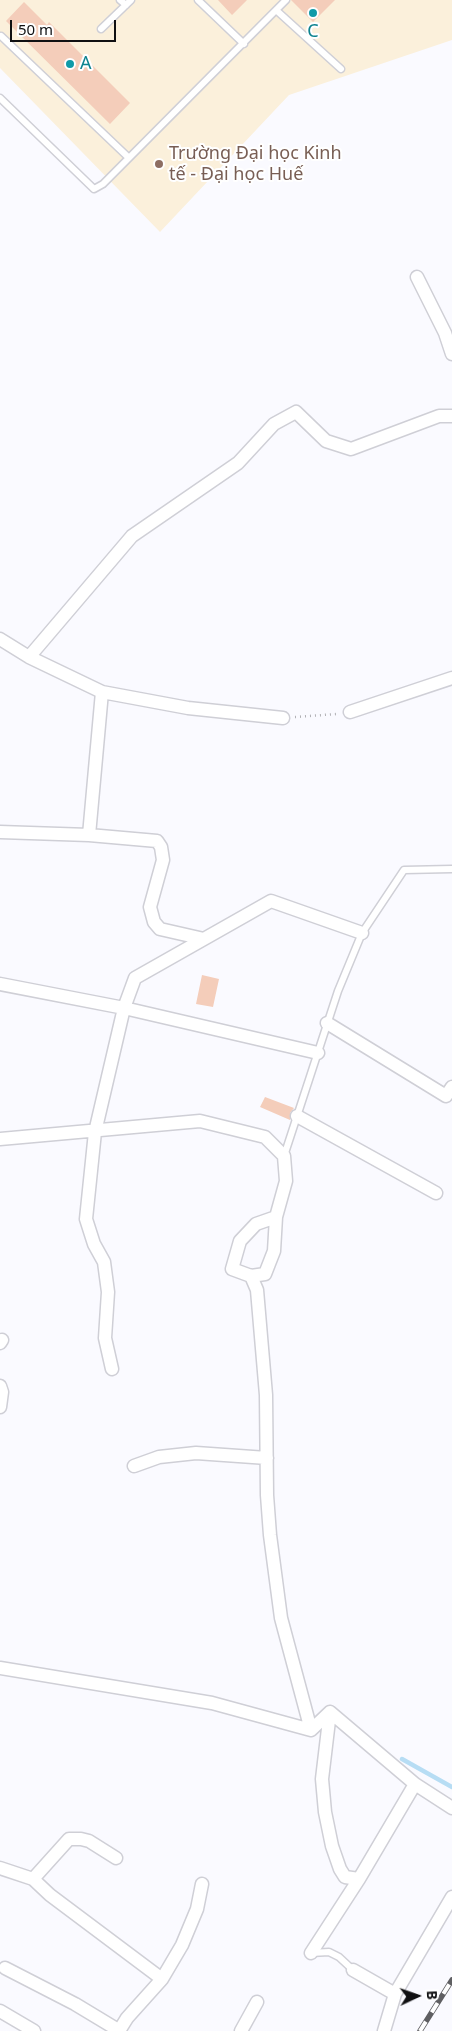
<!DOCTYPE html>
<html>
<head>
<meta charset="utf-8">
<style>
  body { margin:0 }
  #map { position:relative; width:452px; height:2031px; overflow:hidden; background:#fafaff; font-family:"Noto Sans",sans-serif }
  canvas { display:block }
  .north { position:absolute; left:392px; top:1971px; width:50px; height:50px; -webkit-text-stroke:4px #fff; paint-order:stroke; rotate:87deg; font-size:14px; font-weight:700; line-height:20px; text-align:center; color:#101012 }
  .north::after { content:''; display:block; margin:auto; width:18px; height:22px; background:#101012; clip-path:polygon(50% 0,100% 100%,50% 72%,0 100%) }
  .scale { position:absolute; left:10px; top:20px; width:106px; height:22px; box-sizing:border-box; border:2px solid #101012; border-top:0; padding-left:6px; font-size:15px; line-height:18px; white-space:nowrap; color:#101012; -webkit-text-stroke:4px #fff; paint-order:stroke }
</style>
</head>
<body>
<div id="map">
<canvas width="452" height="2031"></canvas>
<div class="north">B</div>
<div class="scale">50 m</div>
</div>
<script>
const ctx = document.querySelector('canvas').getContext('2d');
ctx.lineJoin = 'round';
function fillPath(path, color) {
  ctx.fillStyle = color;
  ctx.fill(path, 'evenodd');
}
function shape(rows) {
  const path = new Path2D();
  for (const r of rows) {
    path.moveTo(r[0], r[1]);
    for (let i = 2; i < r.length; i += 2) path.lineTo(r[i], r[i + 1]);
  }
  return path;
}
function trace(path, color, width, dash) {
  ctx.strokeStyle = color;
  ctx.lineWidth = width;
  ctx.lineCap = dash ? 'butt' : 'round';
  ctx.setLineDash(dash || []);
  ctx.stroke(path);
}
function drawText(font, color, halo, rows, align = 'center') {
  ctx.font = font + ' "Noto Sans",sans-serif';
  ctx.lineWidth = 4;
  ctx.setLineDash([]);
  ctx.textBaseline = 'middle';
  ctx.strokeStyle = halo;
  ctx.fillStyle = color;
  for (const [text, x, y, turn = 0] of rows) {
    ctx.save();
    ctx.translate(x, y);
    ctx.rotate((+turn || 0) * Math.PI / 180);
    ctx.textAlign = isNaN(turn) ? turn : align;
    if (halo) ctx.strokeText(text, 0, 0);
    ctx.fillText(text, 0, 0);
    ctx.restore();
  }
}
fillPath(shape([
  [0,0,452,0,452,40,289,95,160,232,0,68]
]), '#fbf0db');
trace(shape([
  [402,1759,452,1787]
]), '#b7ddf4', 4.5);
fillPath(shape([
  [218,0,247,0,232,15],
  [291,0,335,0,313,22],
  [24,2,47,25,49,22,130,103,110,124,6,21],
  [202,975,219,979,213,1007,196,1004],
  [265,1097,294,1108,290,1113,290,1120,260,1107]
]), '#f4cdba');
const lane = shape([
  [120,0,126,5],
  [198,0,244,44],
  [276,10,341,69],
  [101,29,131,0],
  [1,36,128,157],
  [0,98,94,189,103,184,286,0],
  [284,1156,338,991,362,933,404,870,452,869],
  [311,1953,329,1952,339,1957,353,1970]
]);
const street = shape([
  [417,277,445,333,452,354],
  [0,639,29,657,102,692,188,708,283,718],
  [29,657,132,536,238,463,274,424,296,412,326,441,351,449,439,416,452,416],
  [350,712,452,678],
  [0,832,89,835,157,841,161,847,163,860,150,907,154,922,160,929,204,939],
  [89,835,102,692],
  [0,984,124,1008,318,1053],
  [327,1023,446,1096,452,1087],
  [297,1116,436,1193],
  [0,1139,200,1121,265,1137,284,1156,286,1181,276,1217,256,1224,240,1241,232,1269,251,1276,257,1290,266,1395,267,1495,270,1535,281,1618,311,1730],
  [251,1276,265,1274,274,1251,276,1217],
  [0,1343,2,1340],
  [112,1369,105,1338,108,1292,104,1262,94,1244,86,1219,95,1132,124,1008,135,978,271,901,362,933],
  [0,1386,2,1392,0,1407],
  [134,1466,159,1457,196,1453,267,1458],
  [0,1668,212,1703,311,1730,330,1712,415,1784,452,1808],
  [330,1712,322,1779,325,1812,332,1846,340,1869,345,1877,359,1879,415,1784],
  [0,1868,33,1879,50,1895,162,1979],
  [33,1879,69,1839,81,1839,89,1841,116,1858],
  [311,1953,359,1879],
  [5,1968,75,2004,118,2030],
  [353,1970,395,1994],
  [0,2011,34,2031],
  [119,2031,127,2018,162,1979,182,1945,197,1909,202,1884],
  [241,2031,257,2002],
  [384,2031,395,1994,452,1897]
]);
trace(lane, '#cfcfd6', 9);
trace(street, '#cfcfd6', 15);
trace(shape([
  [295,717,337,714]
]), '#b0b0b4', 2.5, [1, 4]);
trace(lane, '#fff', 6);
trace(street, '#fff', 12);
const rail = shape([
  [420,2031,452,1980]
]);
trace(rail, '#5f5f62', 5.5);
trace(rail, '#fff', 4, [11]);
for (const [x, y, r, color] of [
  [313,13,5,"#0f9aa8"],
  [70,64,5,"#0f9aa8"],
  [159,164,5,"#8d6e63"]
]) {
  const dot = new Path2D();
  dot.arc(x, y, r, 0, 2 * Math.PI);
  ctx.fillStyle = color;
  ctx.fill(dot);
  trace(dot, '#fff', 2);
}
drawText('18px', '#0d838f', '#fff', [
  ["C",313,32],
  ["A",80,64,"left"]
]);
drawText('18px', '#785e54', '#fff', [
  ["Trường Đại học Kinh",169,154],
  ["tế - Đại học Huế",169,175]
], 'left');
</script>
</body>
</html>
